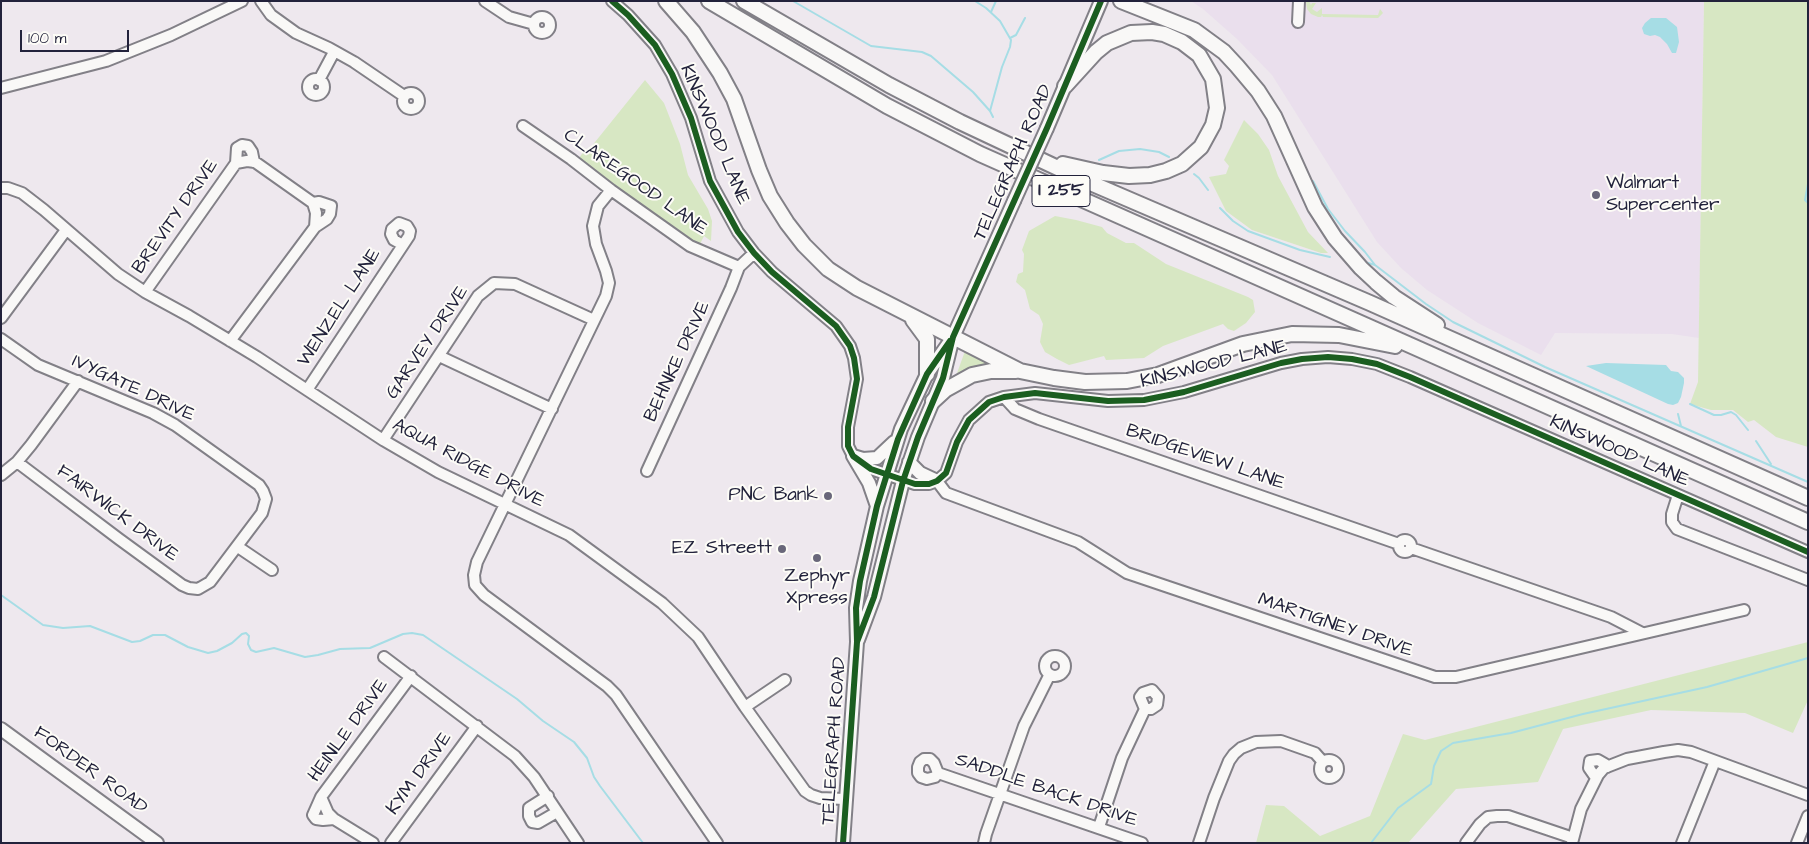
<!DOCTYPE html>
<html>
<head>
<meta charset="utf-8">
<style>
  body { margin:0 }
  #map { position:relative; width:1809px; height:844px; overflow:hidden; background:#eee8ee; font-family:"Architects Daughter",sans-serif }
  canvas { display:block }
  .frame { position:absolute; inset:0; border:2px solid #22223b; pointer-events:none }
  .scale { position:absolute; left:20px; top:30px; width:109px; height:22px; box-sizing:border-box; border:2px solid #22223b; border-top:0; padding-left:6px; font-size:15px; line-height:18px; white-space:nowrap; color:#22223b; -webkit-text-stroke:4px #fdfcf7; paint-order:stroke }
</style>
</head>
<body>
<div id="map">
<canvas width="1809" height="844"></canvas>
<div class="frame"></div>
<div class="scale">100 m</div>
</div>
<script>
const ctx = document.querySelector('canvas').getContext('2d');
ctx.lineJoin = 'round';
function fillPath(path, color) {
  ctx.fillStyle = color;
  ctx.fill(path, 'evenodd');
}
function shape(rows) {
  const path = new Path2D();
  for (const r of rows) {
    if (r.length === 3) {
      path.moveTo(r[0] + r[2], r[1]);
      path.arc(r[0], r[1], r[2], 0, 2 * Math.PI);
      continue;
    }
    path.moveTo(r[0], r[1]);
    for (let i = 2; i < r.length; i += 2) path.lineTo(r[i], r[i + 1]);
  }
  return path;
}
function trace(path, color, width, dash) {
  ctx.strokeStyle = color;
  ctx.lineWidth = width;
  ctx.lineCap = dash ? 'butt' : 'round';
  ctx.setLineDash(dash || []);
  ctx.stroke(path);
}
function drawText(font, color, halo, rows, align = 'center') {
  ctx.font = font + ' "Architects Daughter",sans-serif';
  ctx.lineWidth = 4;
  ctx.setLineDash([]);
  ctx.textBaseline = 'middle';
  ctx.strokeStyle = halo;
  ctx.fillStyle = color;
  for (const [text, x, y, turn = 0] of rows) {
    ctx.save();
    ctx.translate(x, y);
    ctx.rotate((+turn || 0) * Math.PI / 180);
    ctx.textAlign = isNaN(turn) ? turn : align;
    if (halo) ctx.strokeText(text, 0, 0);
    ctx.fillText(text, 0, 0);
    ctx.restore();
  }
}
fillPath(shape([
  [1191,1,1704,1,1699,338,1672,334,1555,333,1541,355,1478,323,1427,290,1401,268,1377,242,1272,75,1237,39,1203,9]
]), '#eadfed');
fillPath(shape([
  [1309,1,1311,5,1312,3,1316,3,1312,9,1317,12,1322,8,1322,14,1378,15,1380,9,1383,13,1378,18,1323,17,1322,15,1321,17,1318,17,1311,14,1307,9,1306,2],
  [1704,1,1808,1,1808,447,1776,437,1754,420,1748,422,1733,410,1711,410,1690,404,1698,382],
  [645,80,664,103,680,144,688,175,708,209,712,221,711,241,704,236,699,246,582,162,579,158,584,151,587,152],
  [1244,120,1258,134,1269,150,1278,176,1308,232,1328,253,1321,253,1252,230,1226,211,1209,177,1226,174,1229,166,1224,160],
  [1055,216,1076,220,1102,227,1107,233,1126,243,1134,243,1166,264,1248,297,1253,300,1255,312,1246,323,1234,331,1228,329,1223,324,1163,346,1144,358,1106,360,1104,356,1069,365,1057,359,1045,352,1040,342,1043,324,1039,315,1030,309,1025,290,1016,282,1018,274,1023,272,1024,254,1022,250,1029,231],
  [965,351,967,351,994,364,963,372,956,376],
  [1808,642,1808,700,1793,733,1745,713,1651,710,1563,729,1538,782,1456,789,1408,843,1256,843,1266,805,1284,806,1320,836,1370,816,1403,734,1425,740]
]), '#d7e7c3');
fillPath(shape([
  [1651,18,1666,18,1677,27,1679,42,1676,53,1672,53,1667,44,1660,37,1655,35,1650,36,1644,34,1642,28,1645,23],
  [1606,363,1666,365,1671,371,1678,372,1684,378,1684,383,1681,397,1678,403,1673,405,1668,404,1586,366]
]), '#a6dde5');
trace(shape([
  [793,1,871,46,922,52,931,56,973,92,990,111],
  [975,1,986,8,1000,21,1011,40,1010,47,1002,67,990,111,993,117],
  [991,12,996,1],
  [1010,38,1016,35,1025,18],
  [1099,160,1119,151,1140,149,1159,152,1169,157],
  [1194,174,1199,178,1208,190],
  [1313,181,1328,209,1345,231,1365,252,1375,265],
  [1808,184,1805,200,1808,203],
  [1220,208,1233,221,1248,231,1300,250,1330,257],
  [1365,262,1375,265,1426,304,1453,322,1545,367,1808,482],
  [1690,404,1714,415,1721,415,1731,412,1736,415,1748,430],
  [1678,414,1681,426],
  [1756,441,1771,464],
  [1,595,43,625,63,628,90,626,132,642,140,641,153,635,165,635,188,647,208,653,217,651,232,643,242,634,246,633,249,636,248,644,251,650,256,652,274,648,305,657,318,655,340,649,370,648,403,634,412,633,423,635,517,699,543,721,574,742,587,758,594,777,600,786,643,843],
  [1371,843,1398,808,1431,784,1434,766,1441,751,1453,743,1511,733,1583,714,1707,687,1808,658]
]), '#a6dde5', 2);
const minor = shape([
  [261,1,271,15,296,33,329,48,354,62,404,96],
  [485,1,509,17,534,24],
  [612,1,628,15,655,45,672,74,691,118,710,181,738,232,754,253,772,272,836,326,850,346,854,358,857,379,848,427,848,446,853,456,871,469,915,484,929,484,937,481,946,473,957,442,969,420,989,402,1004,397,1035,393,1108,401,1144,400,1184,392,1281,363,1302,359,1328,357,1352,359,1377,364,1410,377,1808,552],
  [542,25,8],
  [1298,22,1299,1],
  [316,87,8],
  [319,80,334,52],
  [1,88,106,61,171,35,242,1],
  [411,101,8],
  [523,126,571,159,611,190,690,246,739,267],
  [236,163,237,148,242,145,248,146,252,152,254,162],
  [1,188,8,188,22,193,44,210,118,274,145,292,189,316,257,357,383,440,438,472,569,535,662,603,698,637,745,707,805,791,811,795,820,798,845,799],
  [611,190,598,206,593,226,596,244,606,271,609,283,606,296,477,562,474,575,475,585,484,595,607,686,616,695,717,843],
  [313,203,319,202,331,206,330,214,327,219,315,227],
  [145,292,236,163,247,161,255,162,313,203,316,213,315,227,230,341],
  [1,318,66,230],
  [1,339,38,365,153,413,175,425,259,485,263,491,266,499,262,513,210,582,198,589,189,588,182,585,119,539,17,462],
  [439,356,552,409],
  [307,390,409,236,410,231,407,226,399,223,392,229,391,234,394,240,403,245],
  [1004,397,1015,409,1039,419,1399,544],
  [383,440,478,296,494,283,515,284,594,320],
  [647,471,731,288,739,267,754,253],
  [1,475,17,462,31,445,78,381],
  [937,481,946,493,1078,542,1127,573,1435,677,1456,677,1744,610],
  [1678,495,1672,514,1672,522,1677,529,1808,580],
  [1405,546,6],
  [238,547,272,570],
  [1411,548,1611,617,1642,633],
  [1055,666,10],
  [384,657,515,756,534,777,578,843],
  [745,707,785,680],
  [924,759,930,759,934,763,938,773,935,777,927,779,921,777,918,773,918,767,920,762,924,759],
  [1329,769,9],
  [938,773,1142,843],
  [1596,778,1589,768,1590,761,1598,760,1605,764,1607,767],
  [548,796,529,808,529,816,532,822,538,823,557,812],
  [321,797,313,815,316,819,323,820,334,819],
  [1099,827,1122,758,1145,709,1140,697,1143,693,1152,690,1158,697,1157,705,1151,709,1145,709],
  [373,843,334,819,328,813,321,797,411,676],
  [391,843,477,726],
  [984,843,986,834,1024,726,1049,676],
  [1199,843,1214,798,1229,761,1234,754,1241,748,1256,742,1281,741,1315,753,1323,762],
  [1466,843,1480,824,1488,817,1497,816,1508,816,1573,838],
  [1572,843,1581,809,1598,775,1604,768,1627,759,1664,752,1678,750,1691,752,1808,795],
  [1682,843,1715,761],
  [1797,843,1808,816]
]);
const major = shape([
  [1047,128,1101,1],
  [853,456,869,483,877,506],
  [853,456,863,459,877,458,894,442],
  [909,462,920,473,937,481],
  [858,640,874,597,903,481,918,437,943,378,953,337,1014,201],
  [1,729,157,843],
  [843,843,857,642,856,608,860,581,877,506,901,429,927,374,953,337]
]);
const highway = shape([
  [666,1,693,32,720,73,734,99,759,170,770,196,787,223,804,245,828,269,857,288,1020,371,1054,378,1085,382,1127,381,1158,375,1243,344,1292,334,1339,335,1395,346],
  [709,1,887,106,980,154,1808,522],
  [744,1,889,85,960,122,1079,178,1370,303,1808,498],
  [1121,1,1194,30,1224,52,1237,66,1258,91,1274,116,1315,207,1335,238,1361,268,1376,282,1394,297,1437,325],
  [1063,164,1103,173,1129,176,1150,175,1166,171,1182,164,1201,147,1213,125,1217,108,1213,79,1199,55,1182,42,1164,34,1152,32,1131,33,1107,43,1096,52,1065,86],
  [913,320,927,339,927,374],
  [933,401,945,390,972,375,991,371,1016,371]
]);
trace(minor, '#828087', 14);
trace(major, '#828087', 16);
trace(highway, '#828087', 18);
trace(minor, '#f9f8f7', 10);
trace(major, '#f9f8f7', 12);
trace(highway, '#f9f8f7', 14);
const majorBridge = shape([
  [1014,201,1047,128]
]);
trace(majorBridge, '#828087', 16, []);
trace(majorBridge, '#f9f8f7', 12);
trace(shape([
  [612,1,628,15,655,45,672,74,691,118,710,181,738,232,754,253,772,272,836,326,850,346,854,358,857,379,848,427,848,446,853,456,871,469,915,484,929,484,937,481,946,473,957,442,969,420,989,402,1004,397,1035,393,1108,401,1144,400,1184,392,1281,363,1302,359,1328,357,1352,359,1377,364,1410,377,1808,552],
  [857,642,874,597,903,481,918,437,943,378,953,337,1047,128,1101,1],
  [843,843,857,642,856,608,860,581,877,506,898,439,927,374,950,341]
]), '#1b5e20', 6);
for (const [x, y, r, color] of [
  [1596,195,5,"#69677a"],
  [828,496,5,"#69677a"],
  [782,549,5,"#69677a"],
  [817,558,5,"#69677a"]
]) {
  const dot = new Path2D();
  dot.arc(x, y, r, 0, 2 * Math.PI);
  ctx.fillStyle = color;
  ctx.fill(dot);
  trace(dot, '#fdfcf7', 2);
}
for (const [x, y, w] of [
  [1061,191,58]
]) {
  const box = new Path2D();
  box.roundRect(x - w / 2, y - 15.5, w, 31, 4);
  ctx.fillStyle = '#fdfcf7';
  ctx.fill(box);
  trace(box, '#22223b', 1);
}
drawText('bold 18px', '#22223b', null, [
  ["I 255",1061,191]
]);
drawText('19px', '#22223b', '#fdfcf7', [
  ["KINSWOOD LANE",714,135,67],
  ["TELEGRAPH ROAD",1014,163,-66],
  ["CLAREGOOD LANE",635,183,35],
  ["BREVITY DRIVE",176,217,-55],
  ["WENZEL LANE",340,308,-57],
  ["GARVEY DRIVE",428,343,-56],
  ["BEHNKE DRIVE",678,362,-65],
  ["KINSWOOD LANE",1214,365,-14],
  ["IVYGATE DRIVE",133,389,25],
  ["KINSWOOD LANE",1619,452,24],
  ["BRIDGEVIEW LANE",1205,458,19],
  ["AQUA RIDGE DRIVE",468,464,28],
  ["FAIRWICK DRIVE",117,514,37],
  ["MARTIGNEY DRIVE",1335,626,19],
  ["HEINLE DRIVE",349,731,-54],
  ["TELEGRAPH ROAD",835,741,-86],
  ["FORDER ROAD",90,771,36],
  ["KYM DRIVE",420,774,-54],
  ["SADDLE BACK DRIVE",1046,791,19]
]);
drawText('19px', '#22223b', '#fdfcf7', [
  ["Walmart",1606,184,"left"],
  ["Supercenter",1606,206,"left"],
  ["PNC Bank",818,496],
  ["EZ Streett",772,549],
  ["Zephyr",817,577,"center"],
  ["Xpress",817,599,"center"]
], 'right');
</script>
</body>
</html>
